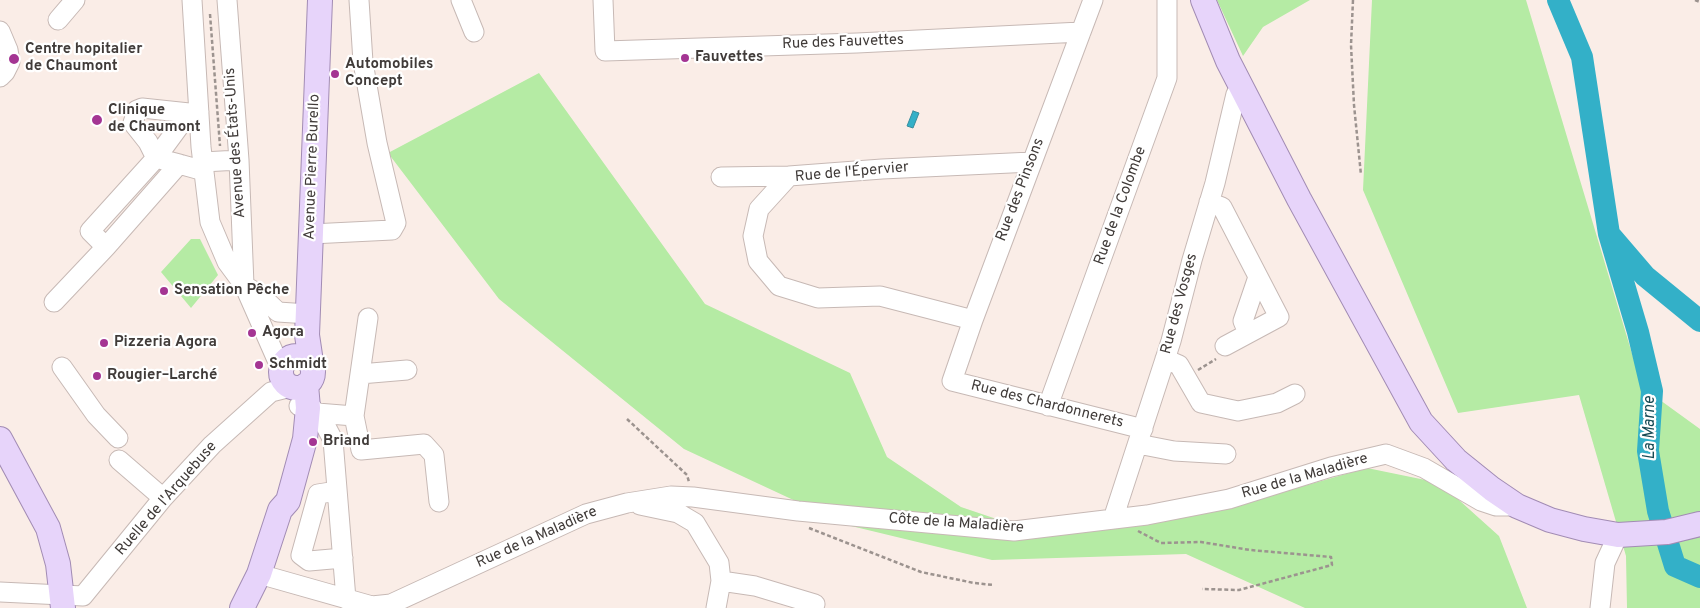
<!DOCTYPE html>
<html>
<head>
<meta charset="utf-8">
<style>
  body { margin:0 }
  canvas { display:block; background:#faede7 }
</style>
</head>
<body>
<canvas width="1700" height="608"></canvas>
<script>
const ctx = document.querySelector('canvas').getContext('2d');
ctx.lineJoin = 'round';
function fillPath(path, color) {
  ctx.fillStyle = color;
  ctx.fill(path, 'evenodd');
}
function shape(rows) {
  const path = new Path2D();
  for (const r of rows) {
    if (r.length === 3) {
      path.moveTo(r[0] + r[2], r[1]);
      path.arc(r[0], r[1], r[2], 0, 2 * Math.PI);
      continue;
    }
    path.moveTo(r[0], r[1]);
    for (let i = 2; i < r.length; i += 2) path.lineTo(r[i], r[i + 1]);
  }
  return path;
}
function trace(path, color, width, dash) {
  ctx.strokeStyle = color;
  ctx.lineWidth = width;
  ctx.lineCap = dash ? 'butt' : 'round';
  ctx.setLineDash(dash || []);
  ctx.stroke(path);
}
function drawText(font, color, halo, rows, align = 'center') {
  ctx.font = font + ' Overpass,sans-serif';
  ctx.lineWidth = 4.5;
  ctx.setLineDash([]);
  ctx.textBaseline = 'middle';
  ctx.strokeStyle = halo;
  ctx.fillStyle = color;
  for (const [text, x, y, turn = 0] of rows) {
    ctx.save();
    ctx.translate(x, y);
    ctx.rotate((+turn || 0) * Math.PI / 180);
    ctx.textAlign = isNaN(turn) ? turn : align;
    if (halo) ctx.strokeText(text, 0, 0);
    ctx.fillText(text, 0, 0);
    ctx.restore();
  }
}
fillPath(shape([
  [1217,0,1310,0,1263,27,1243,56],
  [1372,0,1526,0,1642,387,1700,429,1700,608,1627,608,1626,556,1579,395,1458,413,1363,190],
  [539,73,705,304,850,373,887,457,961,507,1041,534,1226,508,1367,468,1440,483,1499,536,1527,608,1305,608,1186,554,992,560,847,525,684,449,499,299,388,153],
  [191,239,200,239,218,275,191,308,161,272]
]), '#b5eba4');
const water = shape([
  [913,111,919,113,913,128,907,126,913,111]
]);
fillPath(water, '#33b0c8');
trace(water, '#378d9d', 1);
trace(shape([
  [1558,0,1582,57,1609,234,1645,276,1700,321],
  [1609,234,1638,332,1652,391,1648,451,1658,511,1675,566,1700,577]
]), '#33b0c8', 22);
const minor = shape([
  [192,0,201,147,210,222,227,262,244,285,281,369],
  [227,0,239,160,244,285],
  [461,0,474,32],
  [603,0,605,51,857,43,1081,32],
  [1093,0,973,320,952,381,1143,429],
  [58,20,75,0],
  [0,31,8,50,10,62,5,72,0,77],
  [189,113,142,108,137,110,133,123,148,142,156,158,189,113,199,112],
  [203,162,239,160],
  [179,164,106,247,90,231,156,158,179,164,204,171],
  [721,177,789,176],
  [1209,202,1222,207,1279,317,1225,346],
  [311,234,392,230,396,223,377,143,363,62,359,0],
  [245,286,259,294,278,312,308,314],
  [54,302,106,247],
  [973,320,880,296,818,298,779,286,758,261,753,236,759,209,789,176,882,169,1032,162],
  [1248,333,1243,321,1258,277],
  [1165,359,1179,365,1201,403,1238,411,1277,403,1295,394],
  [62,367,96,415,118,438],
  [360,374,407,370],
  [299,406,312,408,324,423,333,440,346,599],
  [1048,406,1167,78,1167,0],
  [317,413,354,416,368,318],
  [354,416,361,450,424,444,434,455,439,502],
  [1138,444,1174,451,1226,454],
  [119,460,163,498],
  [337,491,318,494,301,555,309,561,343,558],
  [640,505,678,513,695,523,719,563,721,581,716,608],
  [1113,519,1171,341,1192,260,1215,183,1236,94,1242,90],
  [259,574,372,606,391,604,586,514,627,503,671,496,693,497,798,511,1014,531,1147,515,1229,499,1331,467,1386,454,1424,468,1481,501,1496,506,1517,506],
  [721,581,755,586,815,604],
  [0,592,83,596,163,498,212,445,271,392,291,387],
  [1600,608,1605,563,1618,535]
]);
const major = shape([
  [1203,0,1228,61,1299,199,1421,422,1456,460,1492,489,1517,506,1550,520,1584,529,1618,535,1667,532,1700,524],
  [297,372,16],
  [311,362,307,335,320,0],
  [0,439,48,528,58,564,63,608],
  [242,608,259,574,280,510,288,501,305,439,308,408,306,385]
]);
trace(minor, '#c7b9b5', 21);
trace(major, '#a28cb4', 26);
trace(shape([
  [1353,0,1351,45,1354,105,1361,175],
  [1695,0,1700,2],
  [210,14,220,146],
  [1198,370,1216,359],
  [627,419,687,475,689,482],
  [809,528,921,572,974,583,994,585],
  [1138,531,1161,543,1201,542,1250,550,1331,557,1332,565,1239,590,1202,589]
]), '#9c938f', 2.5, [4, 2.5]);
trace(minor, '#fff', 19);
trace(major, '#e7d4fa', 24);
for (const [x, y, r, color] of [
  [685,58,5,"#a43593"],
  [14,59,6,"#a43593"],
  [335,74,5,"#a43593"],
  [97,120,6,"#a43593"],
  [164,291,5,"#a43593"],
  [252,333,5,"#a43593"],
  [104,343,5,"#a43593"],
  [259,365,5,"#a43593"],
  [97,376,5,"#a43593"],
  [313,442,5,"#a43593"]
]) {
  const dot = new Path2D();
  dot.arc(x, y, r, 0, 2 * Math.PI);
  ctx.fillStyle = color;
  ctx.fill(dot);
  trace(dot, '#fff', 2);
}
drawText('15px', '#403b39', '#fff', [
  ["Rue des Fauvettes",843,43,-2],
  ["Avenue des États-Unis",236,143,-94],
  ["Avenue Pierre Burello",313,167,-88],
  ["Rue de l'Épervier",852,173,-5],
  ["Rue des Pinsons",1021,190,-69],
  ["Rue de la Colombe",1121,206,-70],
  ["Rue des Vosges",1180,304,-75],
  ["Rue des Chardonnerets",1047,405,14],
  ["Rue de la Maladière",1305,477,-16],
  ["Ruelle de l'Arquebuse",167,499,-49],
  ["Côte de la Maladière",956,524,4],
  ["Rue de la Maladière",537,538,-24]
]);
drawText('bold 15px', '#403b39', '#fff', [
  ["Centre hopitalier",25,50],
  ["de Chaumont",25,67],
  ["Fauvettes",695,58],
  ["Automobiles",345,65],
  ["Concept",345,82],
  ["Clinique",108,111],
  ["de Chaumont",108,128],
  ["Sensation Pêche",174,291],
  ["Agora",262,333],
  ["Pizzeria Agora",114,343],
  ["Schmidt",269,365],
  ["Rougier–Larché",107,376],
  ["Briand",323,442]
], 'left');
drawText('italic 16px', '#184b55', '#fff', [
  ["La Marne",1651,428,-90]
]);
</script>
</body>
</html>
